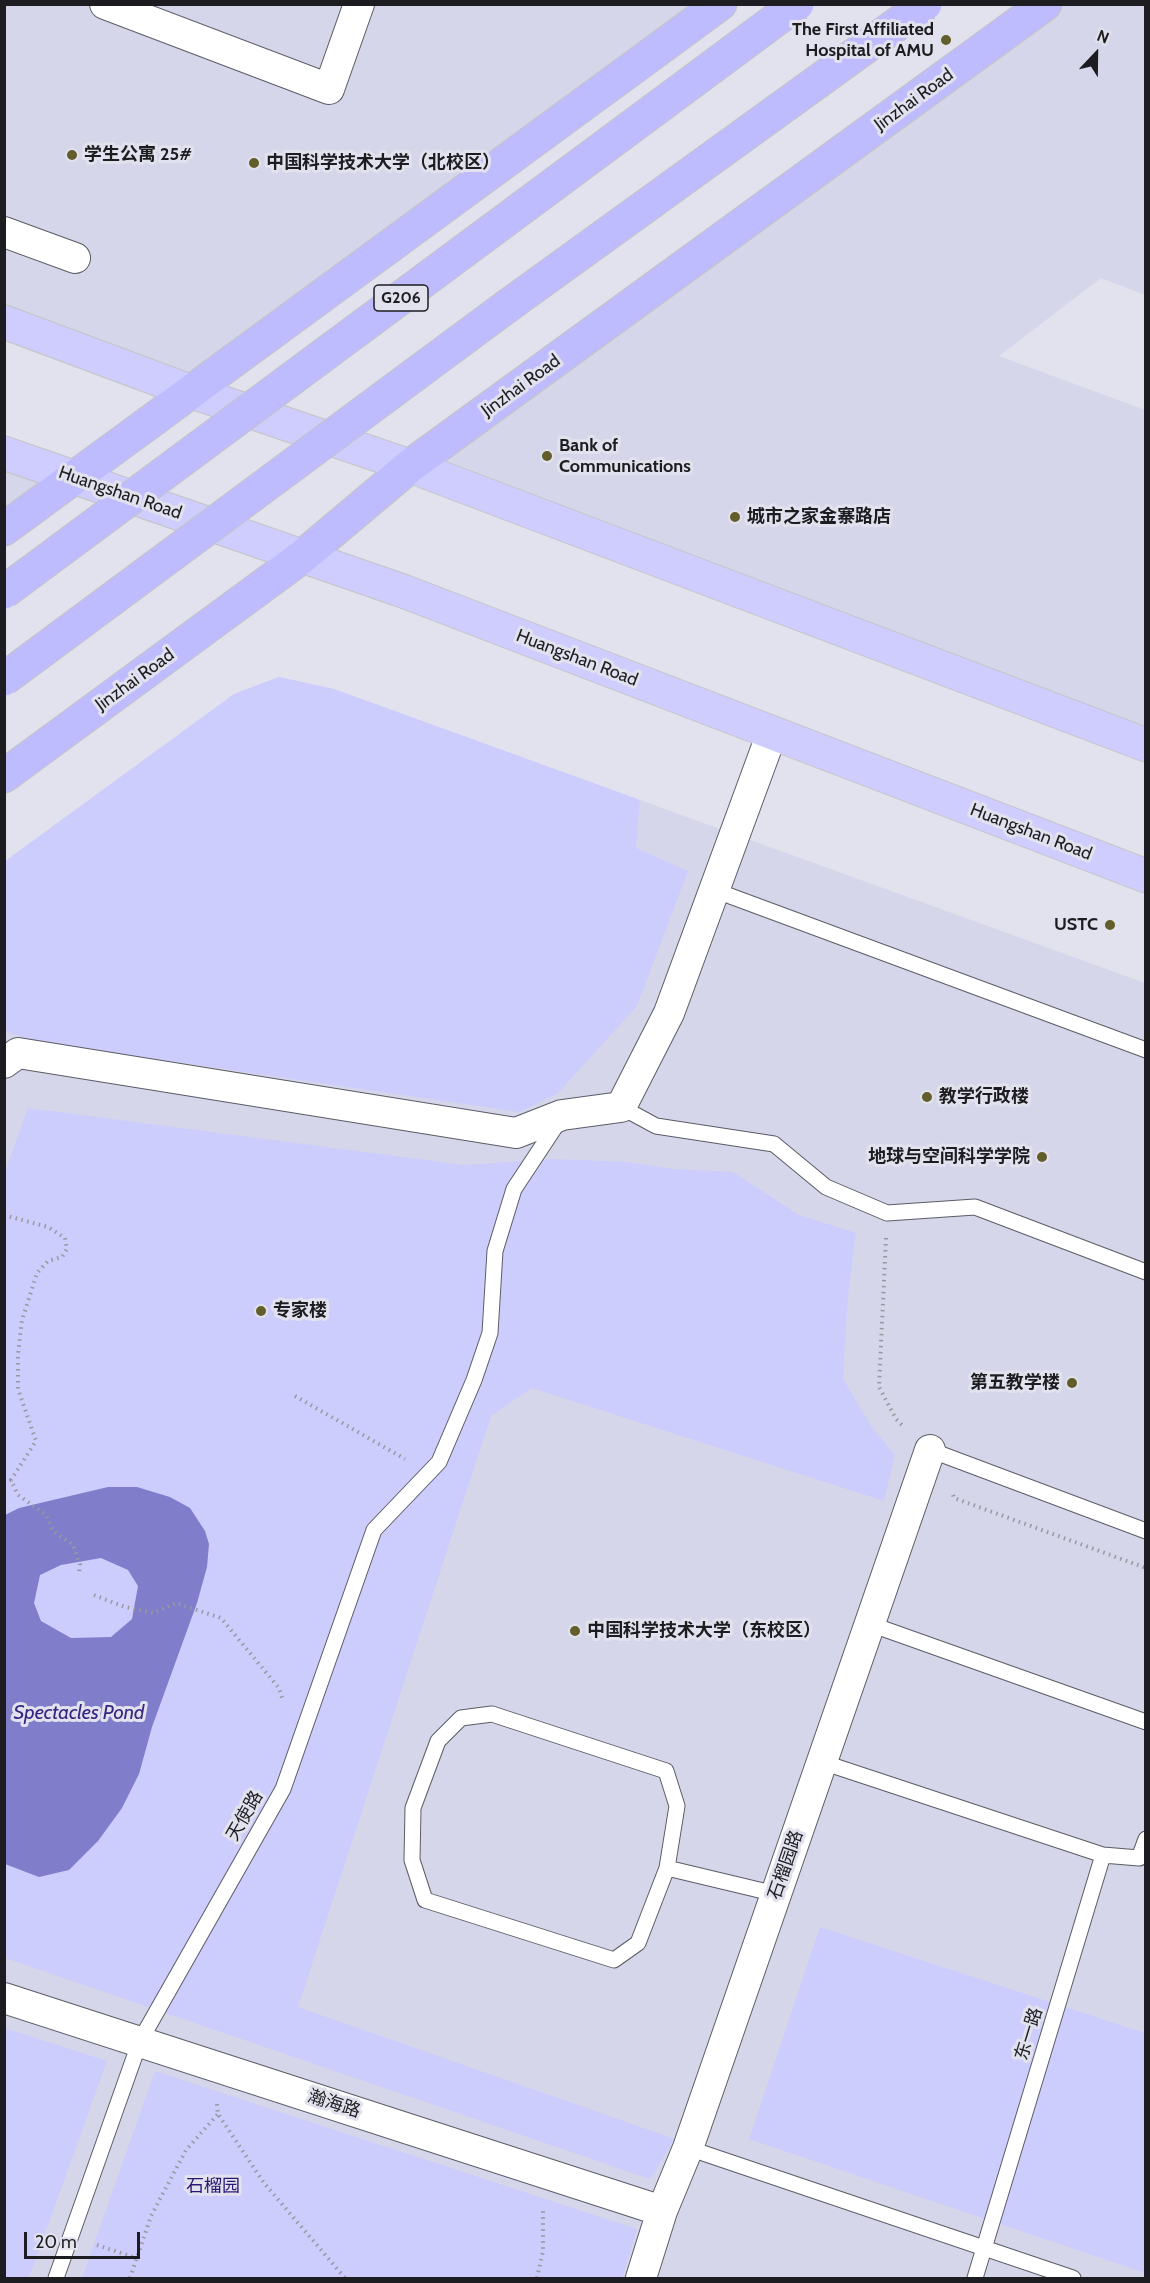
<!DOCTYPE html>
<html>
<head>
<meta charset="utf-8">
<style>
  body { margin:0 }
  #map { position:relative; width:1150px; height:2283px; overflow:hidden; background:#e2e2ee; font-family:Cabin,sans-serif }
  canvas { display:block }
  .frame { position:absolute; inset:0; border:6px solid #1d1d21; pointer-events:none }
  .north { position:absolute; left:1066px; top:24px; width:60px; height:60px; -webkit-text-stroke:4px #e2e2ee; paint-order:stroke; rotate:22deg; font-size:16px; font-weight:700; line-height:24px; text-align:center; color:#1d1d21 }
  .north::after { content:''; display:block; margin:auto; width:21px; height:27px; background:#1d1d21; clip-path:polygon(50% 0,100% 100%,50% 72%,0 100%) }
  .scale { position:absolute; left:24px; top:2232px; width:116px; height:27px; box-sizing:border-box; border:3px solid #1d1d21; border-top:0; padding-left:8px; font-size:18px; line-height:21px; white-space:nowrap; color:#1d1d21; -webkit-text-stroke:4px #e2e2ee; paint-order:stroke }
</style>
</head>
<body>
<div id="map">
<canvas width="1150" height="2283"></canvas>
<div class="frame"></div>
<div class="north">N</div>
<div class="scale">20 m</div>
</div>
<script>
const ctx = document.querySelector('canvas').getContext('2d');
ctx.lineJoin = 'round';
function fillPath(path, color) {
  ctx.fillStyle = color;
  ctx.fill(path, 'evenodd');
}
function shape(rows) {
  const path = new Path2D();
  for (const r of rows) {
    path.moveTo(r[0], r[1]);
    for (let i = 2; i < r.length; i += 2) path.lineTo(r[i], r[i + 1]);
  }
  return path;
}
function trace(path, color, width, dash) {
  ctx.strokeStyle = color;
  ctx.lineWidth = width;
  ctx.lineCap = dash ? 'butt' : 'round';
  ctx.setLineDash(dash || []);
  ctx.stroke(path);
}
function drawText(font, color, halo, rows, align = 'center') {
  ctx.font = font + ' Cabin,"Noto Sans SC",sans-serif';
  ctx.lineWidth = 6;
  ctx.setLineDash([]);
  ctx.textBaseline = 'middle';
  ctx.strokeStyle = halo;
  ctx.fillStyle = color;
  for (const [text, x, y, turn = 0] of rows) {
    ctx.save();
    ctx.translate(x, y);
    ctx.rotate((+turn || 0) * Math.PI / 180);
    ctx.textAlign = isNaN(turn) ? turn : align;
    if (halo) ctx.strokeText(text, 0, 0);
    ctx.fillText(text, 0, 0);
    ctx.restore();
  }
}
fillPath(shape([
  [4,5,720,5,192,392,5,322],
  [1045,5,1145,5,1145,295,1101,278,999,356,1145,410,1145,745,410,466],
  [4,453,75,478,4,529],
  [279,677,334,689,1145,983,1145,2278,5,2278,4,862,234,694]
]), '#d5d6e9');
fillPath(shape([
  [279,677,334,689,640,800,636,848,688,871,637,1006,557,1094,519,1112,33,1041,5,1031,4,862,234,694],
  [28,1108,464,1165,555,1159,627,1162,673,1169,733,1172,799,1215,856,1233,848,1295,843,1379,871,1426,895,1455,884,1501,532,1388,491,1416,298,2007,675,2139,650,2179,5,1958,4,1175],
  [820,1927,1145,2033,1145,2273,749,2139],
  [5,2028,107,2061,29,2278,5,2278],
  [155,2071,637,2229,622,2278,82,2278]
]), '#cccdfc');
fillPath(shape([
  [108,1487,137,1487,170,1497,190,1508,205,1531,209,1544,207,1567,197,1603,152,1727,139,1774,122,1808,98,1841,69,1870,39,1877,5,1864,5,1515,19,1508],
  [101,1558,128,1570,138,1586,132,1619,111,1637,71,1638,41,1621,34,1603,40,1575,61,1565]
]), '#807dcb');
const service = shape([
  [714,890,1146,1050],
  [621,1107,656,1126,774,1144,826,1187,887,1213,975,1207,1146,1272],
  [930,1450,1146,1531],
  [870,1624,1146,1722],
  [822,1762,1103,1855],
  [667,1868,677,1806,666,1771,492,1714,461,1718,438,1741,413,1808,412,1860,425,1900,614,1960,638,1943,667,1868,776,1894],
  [688,2148,1073,2278],
  [56,2278,140,2041,283,1789,374,1530,439,1462,474,1380,490,1333,495,1251,514,1189,559,1121],
  [975,2278,1103,1855,1139,1858,1146,1839]
]);
const minor = shape([
  [105,4,329,89,359,4],
  [4,232,75,258],
  [4,1063,18,1053,516,1133,562,1115,621,1107,669,1013,772,733],
  [4,1998,662,2211],
  [641,2278,662,2211,688,2148,930,1450]
]);
const primary = shape([
  [4,322,192,392,410,466,1146,745],
  [4,453,403,591,1146,876]
]);
const trunk = shape([
  [4,529,720,4],
  [4,776,302,557,410,466,1045,4]
]);
trace(service, '#5b5c66', 17);
trace(minor, '#5b5c66', 32);
trace(primary, '#c4c4c5', 35);
trace(trunk, '#c4c4c5', 35);
trace(shape([
  [4,1215,48,1227,65,1238,67,1249,62,1257,48,1261,37,1273,22,1320,18,1354,18,1389,36,1441,11,1480,18,1495,46,1515,53,1531,73,1545,80,1564,79,1575],
  [886,1238,879,1387,896,1419,904,1427],
  [295,1396,405,1459],
  [4,1483,11,1480],
  [953,1495,954,1498,1146,1568],
  [94,1595,125,1607,154,1613,176,1603,221,1618,279,1688,283,1701],
  [217,2104,218,2114,264,2183,345,2278],
  [97,2245,136,2258],
  [130,2278,151,2216,186,2150,218,2114],
  [537,2278,543,2251,543,2208]
]), '#9898a1', 4, [1.5, 4.5]);
trace(service, '#fff', 15);
trace(minor, '#fff', 30);
trace(primary, '#cecdfe', 33);
trace(trunk, '#bebcfe', 33);
const trunkBridge = shape([
  [4,592,797,4],
  [4,679,506,307,925,4]
]);
trace(trunkBridge, '#c4c4c5', 35, []);
trace(trunkBridge, '#bebcfe', 33);
for (const [x, y, r, color] of [
  [946,40,6,"#625d2a"],
  [72,155,6,"#625d2a"],
  [254,163,6,"#625d2a"],
  [547,456,6,"#625d2a"],
  [735,517,6,"#625d2a"],
  [1110,925,6,"#625d2a"],
  [927,1097,6,"#625d2a"],
  [1042,1157,6,"#625d2a"],
  [261,1311,6,"#625d2a"],
  [1072,1383,6,"#625d2a"],
  [575,1631,6,"#625d2a"]
]) {
  const dot = new Path2D();
  dot.arc(x, y, r, 0, 2 * Math.PI);
  ctx.fillStyle = color;
  ctx.fill(dot);
  trace(dot, '#e2e2ee', 2);
}
for (const [x, y, w] of [
  [401,298,54]
]) {
  const box = new Path2D();
  box.roundRect(x - w / 2, y - 13, w, 26, 4.5);
  ctx.fillStyle = '#e2e2ee';
  ctx.fill(box);
  trace(box, '#1d1d21', 1.5);
}
drawText('bold 16px', '#1d1d21', null, [
  ["G206",401,298]
]);
drawText('bold 18px', '#1d1d21', '#e2e2ee', [
  ["The First Affiliated",934,30,"right"],
  ["Hospital of AMU",934,51,"right"],
  ["学生公寓 25#",84,155],
  ["中国科学技术大学（北校区）",266,163],
  ["Bank of",559,446],
  ["Communications",559,467],
  ["城市之家金寨路店",747,517],
  ["USTC",1098,925,"right"],
  ["教学行政楼",939,1097],
  ["地球与空间科学学院",1030,1157,"right"],
  ["专家楼",273,1311],
  ["第五教学楼",1060,1383,"right"],
  ["中国科学技术大学（东校区）",587,1631]
], 'left');
drawText('18px', '#1d1d21', '#e2e2ee', [
  ["Jinzhai Road",914,100,-36],
  ["Jinzhai Road",521,386,-36],
  ["Huangshan Road",120,493,19],
  ["Huangshan Road",577,658,21],
  ["Jinzhai Road",135,680,-36],
  ["Huangshan Road",1031,832,21],
  ["天使路",245,1816,-60],
  ["石榴园路",786,1865,-71],
  ["东一路",1029,2034,-73],
  ["瀚海路",334,2104,18]
]);
drawText('18px', '#2c1673', '#e2e2ee', [
  ["石榴园",213,2187]
]);
drawText('italic 20px', '#362581', '#e2e2ee', [
  ["Spectacles Pond",79,1713]
]);
</script>
</body>
</html>
